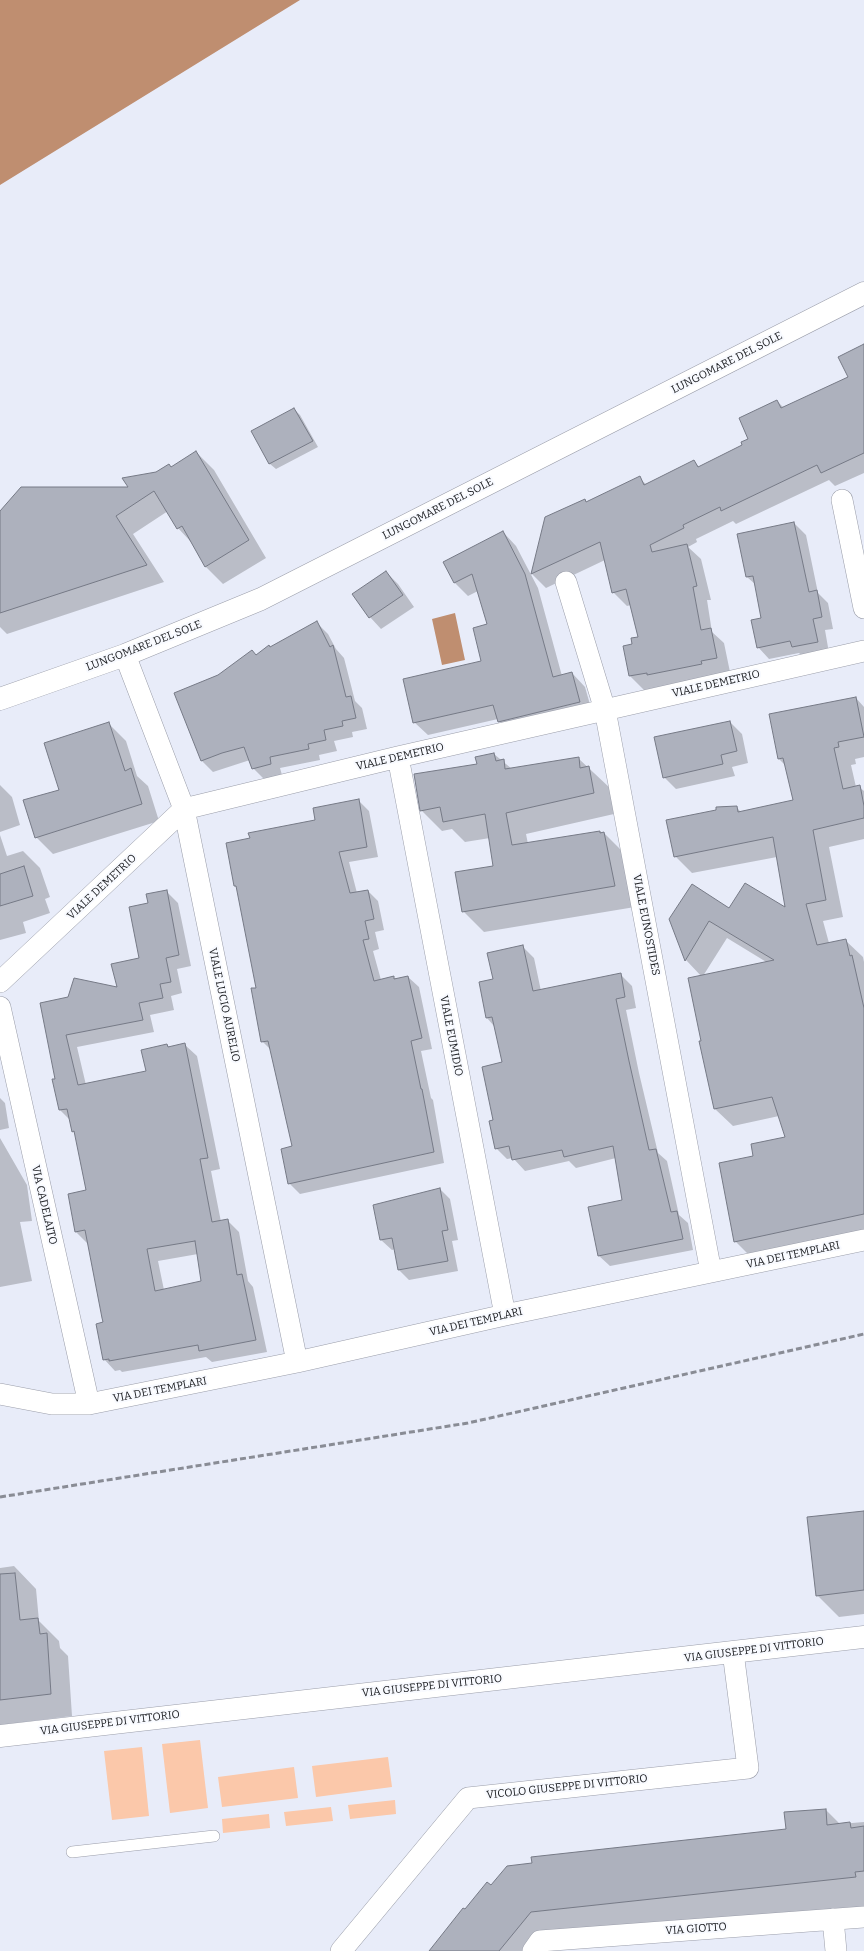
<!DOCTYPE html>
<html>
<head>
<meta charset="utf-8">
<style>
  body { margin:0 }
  canvas { display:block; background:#e8ecf9 }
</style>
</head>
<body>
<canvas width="864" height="1951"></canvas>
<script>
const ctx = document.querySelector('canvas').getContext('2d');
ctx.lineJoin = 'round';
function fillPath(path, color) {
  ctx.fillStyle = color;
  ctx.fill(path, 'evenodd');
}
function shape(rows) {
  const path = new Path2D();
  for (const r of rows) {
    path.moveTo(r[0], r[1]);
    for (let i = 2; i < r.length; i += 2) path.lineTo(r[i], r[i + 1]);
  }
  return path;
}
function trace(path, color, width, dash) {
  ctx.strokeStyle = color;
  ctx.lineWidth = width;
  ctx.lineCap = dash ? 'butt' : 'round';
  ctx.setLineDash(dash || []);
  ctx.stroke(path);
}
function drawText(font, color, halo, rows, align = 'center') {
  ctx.font = font + ' Bitter,serif';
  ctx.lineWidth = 4;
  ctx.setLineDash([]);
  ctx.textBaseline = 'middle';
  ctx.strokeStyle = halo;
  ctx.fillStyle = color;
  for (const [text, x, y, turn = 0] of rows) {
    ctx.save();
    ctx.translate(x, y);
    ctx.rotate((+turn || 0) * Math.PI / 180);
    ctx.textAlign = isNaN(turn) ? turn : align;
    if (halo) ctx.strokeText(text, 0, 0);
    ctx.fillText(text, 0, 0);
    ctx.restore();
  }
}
fillPath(shape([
  [200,1740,208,1808,170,1813,162,1744],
  [142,1747,149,1816,112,1820,104,1751],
  [388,1757,392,1787,316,1797,312,1766],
  [294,1767,298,1798,222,1807,218,1777],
  [395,1800,396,1814,350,1819,348,1805],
  [331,1807,333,1821,286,1826,284,1812],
  [269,1814,270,1828,223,1833,222,1819]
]), '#fbc8aa');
fillPath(shape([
  [0,0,300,0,0,185],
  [455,613,465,660,442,665,432,619]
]), '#bf8e70');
fillPath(shape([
  [864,345,864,473,835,486,829,480,736,524,733,521,696,539,697,542,688,547,701,559,711,600,707,600,712,632,724,643,730,672,662,688,660,687,644,690,630,676,624,647,634,645,639,638,631,605,627,606,613,592,605,560,546,588,532,574,546,518,584,500,587,503,639,478,647,485,694,461,700,468,744,446,777,401,784,408,849,377],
  [294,409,300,415,318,447,276,469,270,464,253,432],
  [196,452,214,470,266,558,223,584,205,566,191,542,178,528,168,511,133,534,164,582,7,634,0,627,0,513,130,488,156,473,171,468],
  [794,523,806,535,818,593,828,603,833,629,825,630,829,653,804,658,799,653,769,659,758,647,762,619,756,585,747,577],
  [503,532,516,546,538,588,562,676,572,673,585,687,593,715,512,735,498,719,428,735,414,722,483,662,488,625,478,591,468,596,455,583,444,562],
  [386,572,398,584,414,607,381,629,370,617],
  [317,623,328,634,336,649,344,658,355,701,362,708,367,729,352,732,353,737,334,741,337,751,319,755,320,760,280,768,282,775,264,779,253,768,250,760,213,772,202,761,175,693,219,676],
  [856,698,864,707,864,757,855,759,856,764,851,765,856,787,859,787,864,791,864,839,829,847,843,917,823,921,829,943,845,940,863,957,864,962,864,1235,753,1259,735,1241,755,1157,786,1138,779,1116,733,1126,715,1109,702,1042,702,977,686,960,670,919,729,909,787,909,777,857,692,873,675,856,736,807,741,812,794,801,786,766,779,759],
  [727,938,768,963,703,976],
  [730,722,742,734,748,763,732,767,735,776,676,789,664,777],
  [109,724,126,741,137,776,148,786,159,821,53,854,36,837,60,790],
  [494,754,512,769,578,758,610,788,614,814,526,834,528,844,600,832,604,833,625,854,635,907,484,932,463,911,495,866,490,838,465,842,452,829,442,831,421,810,478,765],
  [0,785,12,797,20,825,0,832],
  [359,801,369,811,378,857,349,862,357,893,368,891,378,901,384,930,375,932,379,949,373,951,381,980,408,977,419,987,432,1049,421,1051,431,1098,433,1100,444,1163,300,1194,289,1183,293,1147,271,1050,262,1041,257,989,238,889,235,886,251,839,317,820],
  [0,835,7,856,23,851,40,868,50,897,45,899,50,913,23,922,26,933,0,940],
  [166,891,178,903,191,966,177,969,182,993,171,996,174,1010,150,1015,154,1032,77,1047,86,1085,147,1072,167,1045,170,1048,185,1045,197,1056,220,1169,211,1171,221,1222,227,1220,239,1232,248,1281,253,1287,267,1352,212,1362,206,1357,122,1372,120,1370,115,1371,104,1359,104,1323,88,1244,76,1232,87,1191,76,1134,72,1131,70,1120,60,1110,56,1079,42,1003,118,988,140,958,149,904],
  [198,1254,203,1282,164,1290,158,1261],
  [523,947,534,958,541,991,621,975,632,986,636,1008,626,1010,639,1073,658,1153,667,1161,679,1215,688,1223,693,1250,610,1266,598,1255,623,1201,616,1158,576,1168,569,1161,525,1171,513,1158,507,1159,496,1148,494,1121,503,1063,494,1026,487,1018,480,982,494,980],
  [0,1098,5,1103,9,1128,0,1130],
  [0,1138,27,1185,32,1221,20,1222,32,1281,0,1287],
  [440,1189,450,1199,458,1240,452,1241,458,1271,409,1280,399,1270,395,1249,392,1250,381,1240],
  [864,1512,864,1614,839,1617,817,1595],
  [14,1566,36,1589,39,1621,59,1641,60,1648,68,1656,72,1716,0,1725,0,1568],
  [826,1810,840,1824,864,1822,864,1907,560,1940,551,1951,430,1951,465,1911,492,1887,787,1830]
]), '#0003');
const building = shape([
  [864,344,864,453,821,473,817,465,721,511,720,507,683,525,684,528,650,545,652,552,687,544,697,586,693,587,701,630,711,628,717,658,701,661,702,664,647,675,647,673,629,676,623,646,632,644,631,638,638,637,626,589,612,593,600,542,531,574,545,517,585,499,586,502,640,476,644,485,694,460,698,467,742,445,741,442,748,439,739,418,777,400,781,408,848,377,838,357,864,344],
  [294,408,313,441,269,464,251,431,294,408],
  [196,451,249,540,205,567,182,526,177,529,154,491,116,516,147,565,0,613,0,511,21,487,128,487,122,478,156,472,169,464,171,467,196,451],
  [794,522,809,592,817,590,822,617,813,619,818,642,792,647,790,641,757,648,751,620,761,618,753,576,746,577,737,534,794,522],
  [503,531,525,574,553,677,572,672,580,702,498,722,493,705,413,723,403,679,481,661,473,628,487,624,472,574,454,583,443,562,503,531],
  [386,571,403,595,369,618,352,594,386,571],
  [317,621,330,647,333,645,346,697,351,696,356,718,342,721,343,726,324,730,326,740,308,744,309,749,270,757,271,764,252,769,244,747,222,753,201,761,174,693,218,675,252,650,256,655,269,645,270,647,317,621],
  [856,697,864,737,838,742,839,747,834,748,843,789,860,785,864,806,864,818,813,830,826,900,806,904,817,945,846,939,850,956,852,955,864,1008,864,1214,734,1242,719,1163,753,1156,751,1144,785,1137,772,1097,714,1109,699,1041,701,1041,688,978,774,960,709,921,685,961,669,919,692,884,729,908,745,883,785,907,773,837,674,857,666,820,716,810,716,807,737,806,738,812,793,800,783,758,778,759,769,714,856,697],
  [730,721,737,751,721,755,723,764,663,778,654,737,730,721],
  [109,722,125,771,131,768,142,804,35,838,23,800,59,790,44,743,109,722],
  [494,753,496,761,504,759,505,769,579,757,580,768,589,766,594,793,506,813,512,845,600,831,600,833,604,832,615,886,462,912,455,872,493,866,485,814,443,822,440,807,420,811,414,774,477,764,475,757,494,753],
  [359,799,367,847,339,852,350,893,368,890,374,919,365,921,369,939,363,940,374,981,394,976,394,979,408,976,422,1038,411,1041,421,1089,422,1089,434,1152,288,1184,281,1149,292,1146,268,1041,261,1042,251,988,256,988,236,886,234,886,226,843,250,838,248,833,315,820,313,808,359,799],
  [24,866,33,896,0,906,0,874,24,866],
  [167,890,179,955,166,958,171,982,160,984,163,998,139,1003,143,1020,66,1035,78,1085,146,1071,141,1050,167,1044,168,1047,185,1043,208,1158,200,1159,212,1222,228,1219,237,1275,242,1274,256,1340,199,1351,198,1345,109,1361,109,1359,103,1360,96,1324,103,1322,102,1318,85,1230,75,1232,68,1194,86,1190,74,1131,72,1132,67,1109,59,1110,52,1079,55,1079,40,1003,68,997,74,978,117,987,111,964,139,958,129,907,148,903,146,894,167,890],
  [195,1241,201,1281,155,1291,147,1249,195,1241],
  [523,945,533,991,621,973,625,997,616,999,629,1061,649,1150,656,1149,671,1212,677,1211,683,1239,598,1256,588,1207,622,1200,613,1146,564,1157,562,1150,512,1160,509,1146,495,1149,489,1121,493,1120,482,1067,502,1062,492,1017,486,1018,479,982,493,979,487,953,523,945],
  [440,1188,448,1230,442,1231,448,1261,398,1270,392,1238,380,1240,373,1205,440,1188],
  [864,1511,864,1590,816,1596,807,1517,864,1511],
  [15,1573,20,1620,38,1618,40,1634,47,1633,51,1694,0,1700,0,1574,15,1573],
  [826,1809,827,1825,850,1822,851,1828,864,1826,864,1871,855,1872,856,1877,531,1912,499,1951,429,1951,463,1908,465,1909,487,1882,491,1885,507,1866,532,1863,531,1857,786,1829,784,1812,826,1809]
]);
fillPath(building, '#adb1bd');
trace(building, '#767a86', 1);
const lane = shape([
  [72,1852,214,1836]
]);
const street = shape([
  [842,500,864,608],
  [566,582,605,710,711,1272],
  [125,655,184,809,297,1362],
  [398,757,505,1315],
  [0,982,184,809,398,757,864,651],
  [0,1007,89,1404],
  [0,1394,52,1404,89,1404,297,1362,505,1315,864,1240],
  [833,1919,836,1951],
  [341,1951,468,1798,748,1768,733,1652],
  [533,1951,540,1941,864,1917]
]);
const secondary = shape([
  [0,699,125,655,261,599,864,293],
  [0,1736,864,1637]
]);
trace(lane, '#9b9eaa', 12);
trace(street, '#9b9eaa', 22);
trace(secondary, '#9b9eaa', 23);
trace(lane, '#fff', 11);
trace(street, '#fff', 21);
trace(secondary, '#fff', 22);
trace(shape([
  [0,1497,468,1423,864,1334]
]), '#898c95', 3, [6, 3]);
drawText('11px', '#212327', '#f8faff', [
  ["LUNGOMARE DEL SOLE",727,363,-27],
  ["LUNGOMARE DEL SOLE",438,509,-27],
  ["LUNGOMARE DEL SOLE",144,646,-21],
  ["VIALE DEMETRIO",716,684,-13],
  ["VIALE DEMETRIO",400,757,-13],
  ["VIALE DEMETRIO",102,887,-43],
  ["VIALE EUNOSTIDES",646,925,79],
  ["VIALE LUCIO AURELIO",224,1005,78],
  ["VIALE EUMIDIO",451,1036,79],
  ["VIA CADELAITO",44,1205,77],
  ["VIA DEI TEMPLARI",793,1255,-12],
  ["VIA DEI TEMPLARI",476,1322,-13],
  ["VIA DEI TEMPLARI",160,1390,-11],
  ["VIA GIUSEPPE DI VITTORIO",754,1650,-7],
  ["VIA GIUSEPPE DI VITTORIO",432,1686,-6],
  ["VIA GIUSEPPE DI VITTORIO",110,1723,-7],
  ["VICOLO GIUSEPPE DI VITTORIO",567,1787,-6],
  ["VIA GIOTTO",696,1929,-4]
]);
</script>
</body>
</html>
